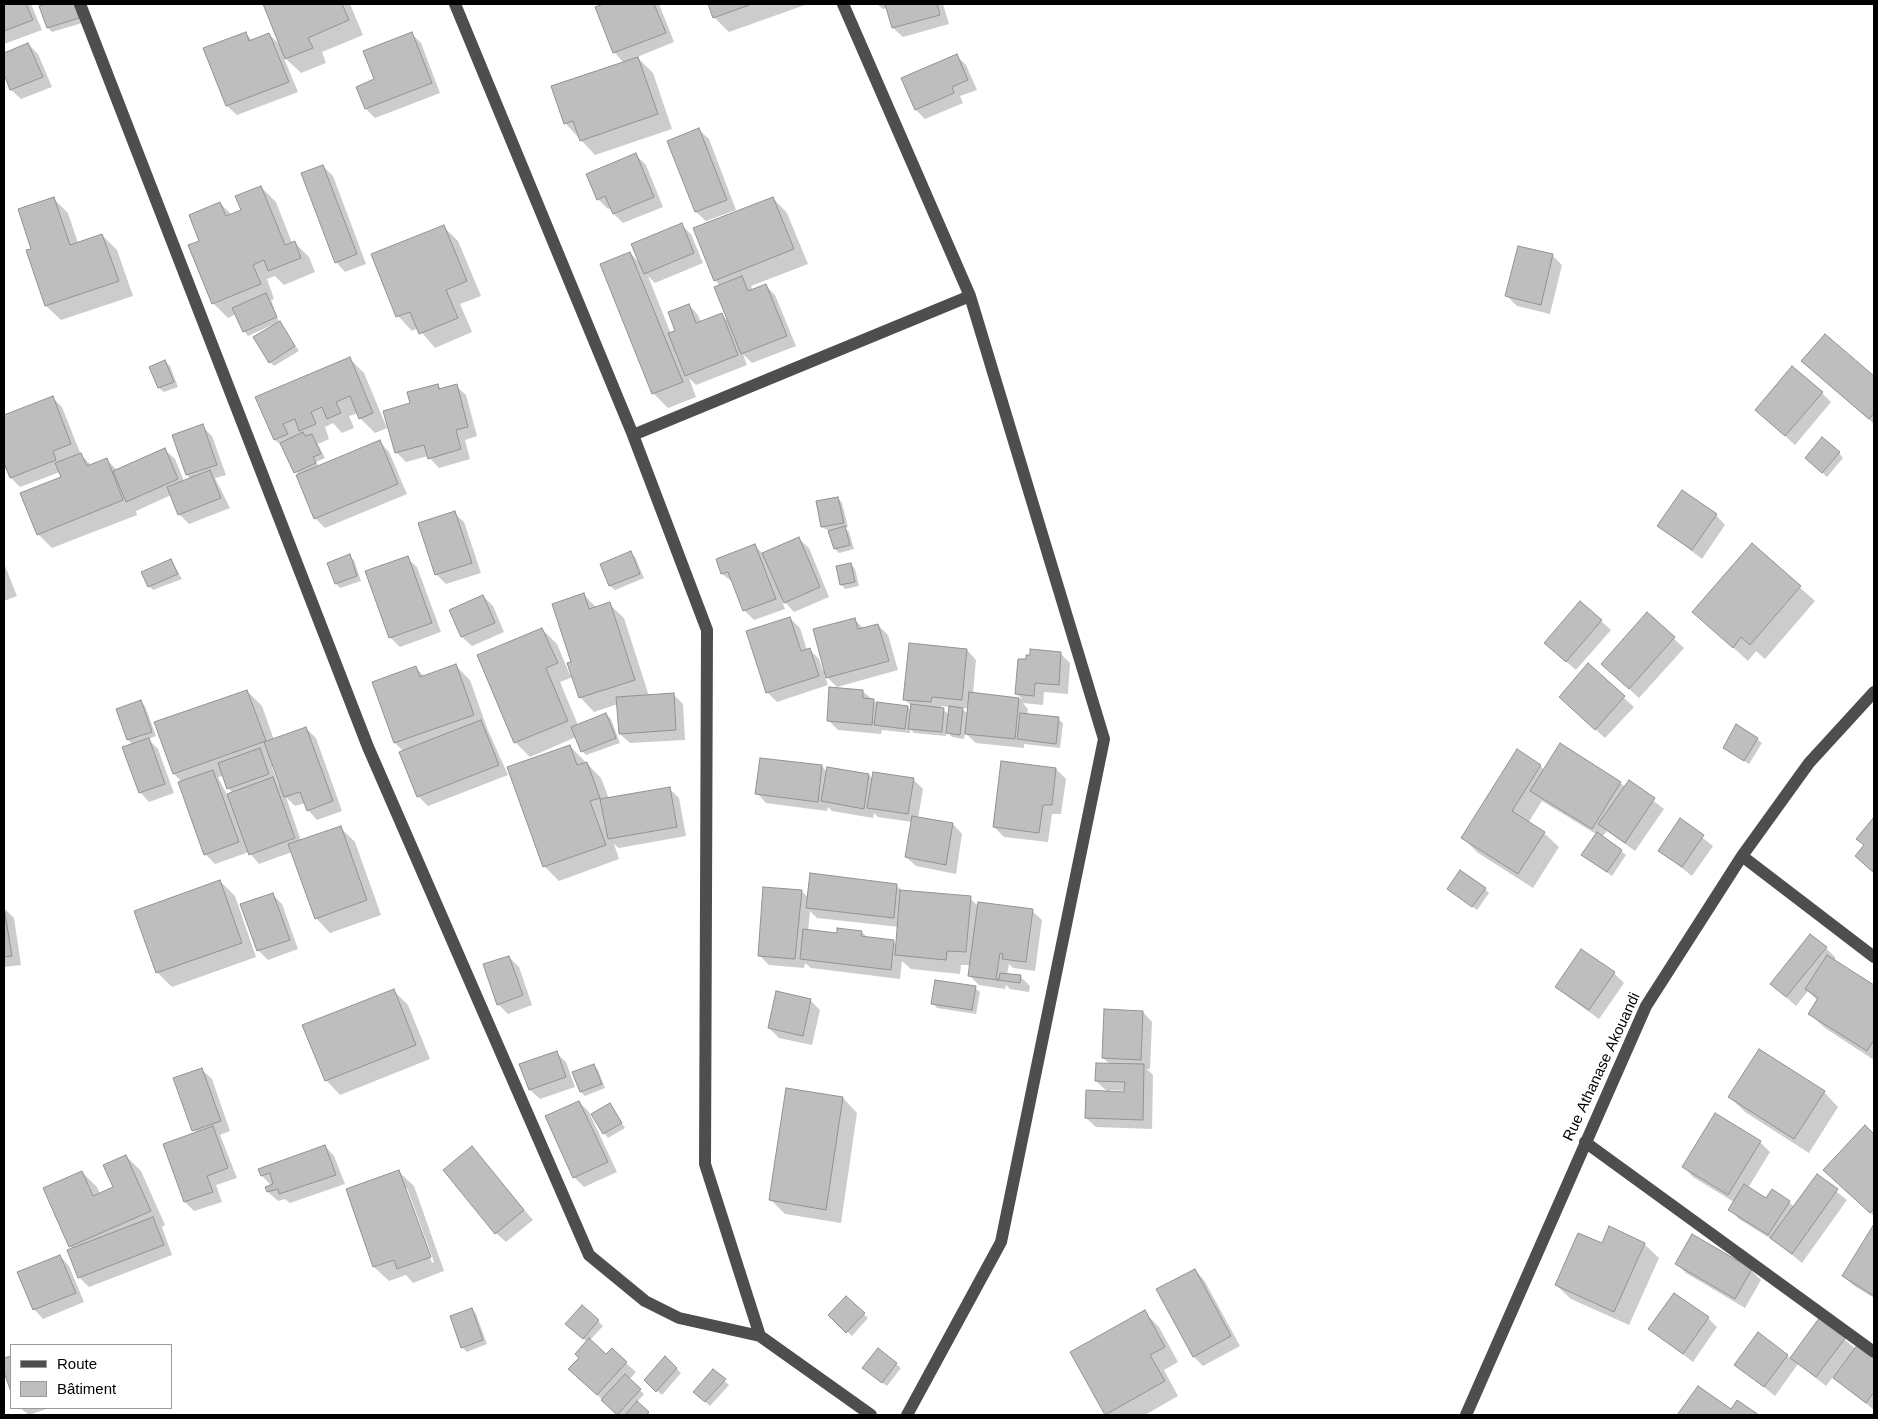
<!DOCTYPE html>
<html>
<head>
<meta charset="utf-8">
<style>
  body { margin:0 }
  #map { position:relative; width:1878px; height:1419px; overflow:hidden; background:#fff; font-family:Helvetica,sans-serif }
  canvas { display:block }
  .frame { position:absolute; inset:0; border:5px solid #000; pointer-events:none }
  .legend { position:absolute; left:10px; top:1344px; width:162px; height:65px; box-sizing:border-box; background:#fff; border:1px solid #999; margin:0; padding:6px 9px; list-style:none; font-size:15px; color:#000 }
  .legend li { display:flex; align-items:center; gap:10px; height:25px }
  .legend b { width:25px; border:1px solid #999 }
</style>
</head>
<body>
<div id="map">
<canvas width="1878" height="1419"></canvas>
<div class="frame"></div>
<ul class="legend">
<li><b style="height:6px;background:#4e4e4e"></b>Route</li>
<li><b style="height:14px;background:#bebebe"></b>Bâtiment</li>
</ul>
</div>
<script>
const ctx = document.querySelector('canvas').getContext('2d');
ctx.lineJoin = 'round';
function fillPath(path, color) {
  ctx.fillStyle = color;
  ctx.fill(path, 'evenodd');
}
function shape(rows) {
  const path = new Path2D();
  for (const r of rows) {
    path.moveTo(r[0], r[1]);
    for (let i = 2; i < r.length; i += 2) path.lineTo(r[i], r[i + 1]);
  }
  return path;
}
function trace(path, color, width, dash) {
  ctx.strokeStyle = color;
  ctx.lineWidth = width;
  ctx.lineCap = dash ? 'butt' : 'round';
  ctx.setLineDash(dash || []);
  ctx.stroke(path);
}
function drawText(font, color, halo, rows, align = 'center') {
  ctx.font = font + ' Helvetica,sans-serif';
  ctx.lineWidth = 4.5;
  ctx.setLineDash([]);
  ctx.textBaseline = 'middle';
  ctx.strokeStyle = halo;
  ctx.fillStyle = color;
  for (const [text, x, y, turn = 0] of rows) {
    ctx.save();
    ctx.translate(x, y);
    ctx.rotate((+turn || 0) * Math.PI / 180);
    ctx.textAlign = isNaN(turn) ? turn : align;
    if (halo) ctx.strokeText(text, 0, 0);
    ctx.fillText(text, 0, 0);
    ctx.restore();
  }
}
fillPath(shape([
  [4,4,31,4,42,30,4,44],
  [50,4,76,4,82,23,52,32,48,28,41,7],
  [264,4,350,4,363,35,322,52,326,63,301,73,283,56,298,92,237,115,227,106,205,48,245,33,253,41,269,34,281,46],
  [608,4,659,4,674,42,637,57,653,73,672,129,595,155,565,123,624,63,614,52,596,8],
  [709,4,805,4,805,5,729,32,714,17],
  [877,4,943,4,949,24,903,37,893,28,887,8,883,9],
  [412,34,421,43,440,93,375,118,366,109,376,80],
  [28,44,38,54,52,87,21,99,11,90,4,71,4,54],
  [956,55,966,65,977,90,960,96,963,103,925,119,916,110],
  [699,130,709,139,736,210,706,221,696,212,669,141],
  [636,155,646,165,663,207,623,223,614,214,611,208,608,209,598,199],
  [323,166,333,176,366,264,345,272,336,262],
  [261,187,276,202,292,243,294,242,309,257,315,272,284,285,275,276,267,279,274,299,271,300,279,322,299,351,274,366,270,362,272,325,248,336,244,331,236,314,228,318,213,303,201,241,220,203,232,215,242,211],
  [53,198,68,213,78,243,102,235,117,250,133,296,61,320,46,306,28,251,33,250],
  [773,198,787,213,808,264,751,286,753,291,766,286,775,295,796,346,752,363,743,354,747,365,696,385,689,378,696,397,668,408,653,393,630,253,642,265,681,225,691,234,703,263,655,283,648,276,671,334,677,331,689,305,698,315,701,322,721,314,730,323,720,286,715,280],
  [443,226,458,241,481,296,460,304,472,332,435,348,418,328,412,331,398,316],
  [1552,255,1562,265,1550,314,1517,306,1507,296],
  [1825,336,1874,378,1874,424,1803,361],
  [350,359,364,373,387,428,375,433,360,418,358,413,349,416,354,428,342,433,333,423,325,427,329,439,318,444,325,458,316,462,319,467,380,442,389,452,407,494,325,528,315,518,299,476,284,448,275,440,257,397],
  [165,361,170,366,178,387,164,392,159,388,151,367],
  [438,385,442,390,456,386,466,395,477,436,465,440,470,459,439,468,428,456,406,462,396,452,411,404],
  [1822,393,1831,402,1795,445,1756,410],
  [52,397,62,407,81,455,92,466,107,460,117,470,165,450,175,459,184,481,191,479,187,475,202,426,212,436,226,475,215,478,230,508,189,524,179,514,171,495,136,511,137,515,52,548,38,534,62,477,60,472,20,487,11,478,4,460,4,416],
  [1839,453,1843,458,1827,477,1811,463],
  [838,498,842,503,848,527,845,528,849,532,854,549,839,553,835,549,829,531,822,527],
  [454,513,464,522,481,573,446,584,436,574],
  [1716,515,1725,525,1702,559,1659,526],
  [799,539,809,548,829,597,794,612,781,598,785,609,754,620,744,610,734,583,722,574,717,559,755,546,763,554],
  [1752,545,1815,601,1765,659,1756,651,1748,661,1694,612],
  [630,553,635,557,644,578,615,590,610,586,602,565],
  [349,556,354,560,361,581,340,588,336,584],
  [407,558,417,567,441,632,400,647,390,637],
  [171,560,182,579,153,590,149,586],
  [4,563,17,596,4,601],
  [851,564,855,569,859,586,845,589,841,584],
  [584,595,597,608,609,604,624,618,649,696,673,694,683,704,685,740,630,743,620,734,618,704,594,712,580,697,573,677,560,682,578,725,606,714,611,719,620,743,586,755,582,751,576,737,530,757,515,742,542,629,557,644,570,675,572,675],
  [483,596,493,606,504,632,472,646,462,637,451,610],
  [1647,614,1684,648,1639,698,1612,673],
  [790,618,800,628,807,650,810,650,819,659,823,671,854,619,864,629,878,625,888,635,898,670,837,687,824,674,828,685,777,702,767,692],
  [1601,621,1611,630,1576,670,1555,652],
  [967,650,976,660,973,694,1022,699,1017,694,1060,653,1070,663,1068,694,1044,692,1043,705,1023,703,1028,709,1027,715,1058,719,1063,723,1060,748,1024,744,1024,748,976,743,965,733,964,739,952,737,947,732,946,736,914,733,910,729,910,733,882,730,881,734,838,730,828,720,862,691,877,703,908,707,911,711,912,706,904,699],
  [941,706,950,707,949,714,941,709],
  [961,708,969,708,968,714],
  [1588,665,1634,707,1605,738,1570,706],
  [456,666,470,680,487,728,508,775,428,806,418,796,404,752,395,743,373,683,416,668,425,677],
  [247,691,262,706,274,740,306,728,316,738,342,811,317,820,308,810,305,803,295,806,286,797,301,841,340,827,355,842,381,915,330,933,316,918,292,852,259,864,249,852,215,864,205,854,182,782,174,774],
  [274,766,282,788,278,784,272,767],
  [223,776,228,788,233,793,227,795,218,777],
  [141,702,145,706,156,736,148,739,158,749,174,793,149,802,140,792,133,745,128,740,118,710],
  [1757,739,1762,743,1749,764,1724,747],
  [1560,745,1626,787,1629,782,1664,809,1635,851,1607,831,1602,837,1626,855,1612,876,1587,859,1596,834,1542,801,1528,823,1544,833,1559,847,1533,888,1478,853,1463,838,1540,766,1545,770],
  [570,746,601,778,609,799,669,788,679,798,686,836,619,848,614,844,619,859,559,881,544,866],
  [1002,762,1056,769,1066,779,1061,814,1052,814,1048,842,1004,837,994,827],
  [822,766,827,772,869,775,873,779,913,779,923,789,918,818,953,824,962,834,956,874,916,866,906,857,912,822,878,817,874,813,873,818,832,811,828,807,827,811,766,803,757,793],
  [1874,819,1874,873,1866,866,1865,846,1858,839],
  [1680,820,1713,846,1692,876,1659,850],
  [220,881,235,896,256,957,172,987,157,972],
  [896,885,903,892,970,898,978,906,1032,911,1042,920,1035,971,1013,968,1009,964,1007,975,1020,976,1030,986,1029,992,1010,989,1006,985,1005,989,979,985,969,975,971,965,961,965,960,974,911,969,902,961,900,979,811,968,805,963,804,968,769,965,759,955,802,892,809,898],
  [810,911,817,918,899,927,897,945,894,942,868,938,862,932,838,935,808,931],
  [1485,889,1489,893,1477,910,1453,893],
  [272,894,282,904,298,949,268,960,258,950],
  [4,908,14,918,21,965,4,967],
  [1826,948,1836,958,1833,960,1874,987,1874,1060,1825,1028,1810,1014,1818,1001,1808,991,1796,1006,1771,984],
  [509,957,519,967,532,1005,508,1014,498,1004],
  [1614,973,1624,983,1599,1019,1567,996,1557,986],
  [975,988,980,992,976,1014,937,1008,933,1003],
  [394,991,408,1005,430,1059,340,1095,326,1080],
  [810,1000,820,1010,812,1045,779,1038,769,1028],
  [1143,1012,1152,1022,1150,1069,1147,1069,1153,1075,1152,1129,1096,1127,1086,1118,1109,1093,1096,1081,1110,1064,1103,1058],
  [1110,1090,1126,1091,1126,1093,1110,1093],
  [556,1053,566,1062,575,1087,540,1099,530,1090,521,1065],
  [594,1066,598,1070,605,1088,585,1096,581,1092],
  [202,1070,212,1079,230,1131,220,1135,237,1178,216,1185,222,1202,194,1211,185,1202,164,1144,196,1133,175,1079],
  [1824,1092,1838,1107,1809,1153,1745,1112,1730,1097],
  [843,1098,857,1113,841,1223,785,1214,771,1200],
  [579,1102,589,1112,617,1172,584,1187,574,1177],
  [610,1105,625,1128,608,1138,604,1133],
  [1865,1127,1874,1135,1874,1216,1835,1180],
  [1760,1142,1770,1152,1748,1188,1766,1200,1789,1202,1794,1207,1817,1176,1847,1200,1802,1263,1776,1242,1739,1219,1730,1209,1734,1202,1693,1177,1684,1167],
  [325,1146,334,1156,345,1184,290,1203,285,1199,278,1201,268,1192,272,1186,262,1176,259,1169],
  [472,1148,533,1220,506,1242,496,1233],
  [126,1156,141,1171,165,1225,162,1227,172,1255,89,1287,79,1277,73,1249,70,1246,82,1172,97,1187,100,1194,115,1187],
  [399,1172,414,1186,444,1271,413,1283,406,1275,389,1281,374,1267,347,1190],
  [404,1188,407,1188,434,1262,432,1263],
  [1874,1226,1874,1298,1853,1285,1844,1276],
  [1644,1244,1659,1258,1629,1325,1571,1299,1556,1285,1602,1245],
  [60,1256,69,1266,84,1302,43,1319,34,1309],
  [1676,1263,1751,1270,1761,1280,1745,1308,1686,1273],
  [1195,1270,1204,1280,1240,1346,1203,1366,1194,1357,1158,1290],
  [846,1298,868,1318,852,1336,830,1315],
  [582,1306,603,1326,590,1340,606,1356,626,1363,636,1372,629,1380,644,1394,637,1402,651,1415,619,1415,580,1379,580,1358,587,1342,571,1328],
  [472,1310,476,1314,487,1344,467,1352,462,1347],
  [1144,1312,1159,1327,1178,1362,1164,1370,1178,1396,1145,1415,1108,1415],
  [1708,1318,1717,1327,1693,1362,1650,1329],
  [1820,1319,1856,1349,1874,1351,1874,1410,1833,1377,1826,1386,1798,1364,1775,1396,1736,1364,1759,1334,1791,1359],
  [878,1349,901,1368,887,1386,868,1372],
  [665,1358,681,1373,662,1395,646,1380],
  [713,1370,729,1385,710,1406,699,1396],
  [1698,1387,1731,1411,1737,1402,1756,1415,1678,1415],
  [20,1408,49,1408,29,1415]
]), '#0003');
const building = shape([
  [4,4,26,4,33,20,4,31,4,4],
  [46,4,74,4,79,18,47,28,39,6,46,4],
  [263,4,342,4,349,20,308,38,313,48,285,59,263,4],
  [604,4,654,4,666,33,613,53,595,7,604,4],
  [708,4,752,4,713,18,708,4],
  [885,4,937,4,940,15,892,28,885,4],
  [246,32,249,41,269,33,289,82,226,106,203,48,246,32],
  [412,32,432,83,365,109,356,87,374,79,363,51,412,32],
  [28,43,43,77,10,90,4,74,4,53,28,43],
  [957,54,968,80,952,87,954,93,915,110,901,78,957,54],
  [638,57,658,114,580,141,573,121,564,124,551,86,638,57],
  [699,128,727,200,695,212,667,141,699,128],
  [636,153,654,197,613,214,605,196,597,200,586,174,636,153],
  [323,165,357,254,335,263,301,173,323,165],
  [261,186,285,245,295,241,301,258,268,271,264,260,253,265,261,284,212,304,188,245,199,241,189,215,220,202,226,216,241,210,235,196,261,186],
  [54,197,70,245,102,234,119,281,45,306,26,250,31,249,18,209,54,197],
  [773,197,794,249,714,281,693,228,773,197],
  [682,223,694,253,644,274,631,244,682,223],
  [444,225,467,281,446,290,458,318,419,334,410,312,396,317,371,254,444,225],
  [1518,246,1553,254,1541,305,1505,296,1518,246],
  [630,252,683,382,652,394,600,264,630,252],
  [742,276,748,291,766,284,787,336,741,354,714,287,742,276],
  [266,293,277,317,243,332,232,308,266,293],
  [689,304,696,323,722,313,738,355,685,376,668,333,675,331,668,312,689,304],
  [280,321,295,346,269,363,253,337,280,321],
  [1825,334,1874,376,1874,413,1869,419,1801,361,1825,334],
  [350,357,373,413,359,419,350,396,336,402,341,413,327,419,322,407,311,412,316,424,299,431,295,419,283,424,288,434,274,440,255,397,350,357],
  [165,360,174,382,158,388,149,367,165,360],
  [1792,366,1823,392,1785,436,1755,410,1792,366],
  [438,384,439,389,457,384,468,427,456,430,461,449,428,459,424,445,395,453,383,411,410,403,407,392,438,384],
  [53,396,71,444,53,451,56,460,10,478,4,463,4,415,53,396],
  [203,424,217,465,186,475,172,435,203,424],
  [303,432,305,436,312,434,321,454,313,457,316,463,294,473,280,443,303,432],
  [1822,437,1840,452,1822,473,1805,458,1822,437],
  [380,440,398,484,314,519,296,475,380,440],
  [165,448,178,479,126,502,113,471,165,448],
  [81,453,87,466,107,458,123,500,37,535,20,493,61,477,55,463,81,453],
  [210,470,221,498,178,515,167,487,210,470],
  [1682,490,1717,514,1692,550,1657,526,1682,490],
  [838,497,844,523,821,527,816,501,838,497],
  [455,511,472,563,435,575,418,523,455,511],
  [845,526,850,545,834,549,828,531,845,526],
  [799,537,820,587,784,603,762,553,799,537],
  [1752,543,1801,586,1750,645,1741,637,1733,648,1692,612,1752,543],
  [755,544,776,599,743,611,728,572,721,574,716,559,755,544],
  [631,551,640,574,609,586,600,564,631,551],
  [350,554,357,576,335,584,327,563,350,554],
  [408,556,432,623,389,638,365,571,408,556],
  [171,559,178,574,148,587,141,572,171,559],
  [851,563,855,582,840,585,836,566,851,563],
  [584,593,589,609,610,602,635,680,579,698,567,663,571,662,552,604,584,593],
  [483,595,495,623,461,637,449,610,483,595],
  [1580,601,1602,620,1566,662,1544,643,1580,601],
  [1647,612,1675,637,1629,689,1601,664,1647,612],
  [790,617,801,651,810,648,819,676,766,693,746,631,790,617],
  [855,618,858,629,878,624,889,661,826,678,813,629,855,618],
  [542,628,558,663,546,668,568,721,514,743,477,655,542,628],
  [909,643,967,649,962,700,932,697,931,702,903,700,909,643],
  [1030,649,1061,652,1059,685,1035,683,1034,696,1015,694,1018,659,1026,659,1026,655,1030,655,1030,649],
  [1588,663,1625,696,1595,730,1559,697,1588,663],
  [456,664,474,715,394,743,372,682,416,666,420,677,456,664],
  [829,687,863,690,863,698,874,699,872,725,827,721,829,687],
  [247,690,266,741,173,774,154,722,247,690],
  [969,692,1019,698,1015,739,965,734,969,692],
  [674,693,676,730,619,734,616,697,674,693],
  [141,700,152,732,127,740,116,709,141,700],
  [877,702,908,706,905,729,874,725,877,702],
  [911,704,944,708,942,732,908,729,911,704],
  [949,706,963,708,960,735,946,733,949,706],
  [606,713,616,738,581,752,571,727,606,713],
  [1020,713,1059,717,1056,744,1017,739,1020,713],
  [481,720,499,765,417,797,399,752,481,720],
  [1736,724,1758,738,1744,761,1723,748,1736,724],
  [306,727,333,801,307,811,300,792,284,797,264,742,306,727],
  [149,738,165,784,139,793,122,747,149,738],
  [1560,743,1621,782,1592,829,1530,791,1560,743],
  [570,745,577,765,587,762,600,798,590,801,606,845,543,867,507,767,570,745],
  [260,748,269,774,227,789,218,763,260,748],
  [1517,749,1541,765,1512,811,1545,832,1518,874,1461,838,1517,749],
  [760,758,822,765,818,802,755,794,760,758],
  [1001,761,1056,768,1052,805,1043,805,1039,833,993,827,1001,761],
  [827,767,869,774,864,809,821,801,827,767],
  [213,770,239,842,204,855,178,782,213,770],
  [873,772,914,778,908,814,867,808,873,772],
  [273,777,295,838,249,855,227,794,273,777],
  [1629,780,1655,798,1625,843,1598,824,1629,780],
  [670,787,677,827,608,839,600,799,670,787],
  [912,816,953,823,946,865,905,857,912,816],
  [1874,817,1874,873,1855,856,1864,845,1856,839,1874,817],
  [1680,818,1704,835,1682,867,1658,851,1680,818],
  [341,826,367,900,315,919,288,844,341,826],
  [1597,832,1622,850,1607,872,1581,855,1597,832],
  [1460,870,1486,888,1472,907,1447,889,1460,870],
  [810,873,897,884,894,918,806,908,810,873],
  [220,880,242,943,156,973,134,911,220,880],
  [763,887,802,890,795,959,758,956,763,887],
  [900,890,971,896,966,952,947,951,946,960,895,955,900,890],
  [273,893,290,940,257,951,240,904,273,893],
  [978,902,1033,909,1026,962,1002,959,1003,954,1000,953,996,979,999,979,1000,973,1021,975,1020,983,968,976,978,902],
  [4,907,12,956,4,957,4,907],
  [837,928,862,931,861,936,894,940,891,970,800,959,803,929,837,933,837,928],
  [1810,934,1827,947,1786,997,1770,984,1810,934],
  [1581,949,1615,972,1589,1010,1555,987,1581,949],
  [1827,955,1874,985,1874,1040,1867,1051,1808,1014,1818,998,1805,989,1827,955],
  [509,956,523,995,497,1005,483,964,509,956],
  [935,980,976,986,972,1010,931,1004,935,980],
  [394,989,416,1045,325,1081,302,1025,394,989],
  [776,991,811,999,803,1036,768,1028,776,991],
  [1104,1009,1143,1011,1141,1060,1102,1058,1104,1009],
  [1759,1049,1825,1091,1794,1139,1728,1097,1759,1049],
  [557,1051,566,1077,529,1090,519,1064,557,1051],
  [1096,1063,1144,1064,1143,1120,1085,1118,1086,1090,1124,1092,1125,1082,1095,1081,1096,1063],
  [594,1064,602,1084,580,1092,572,1072,594,1064],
  [202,1068,221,1121,192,1131,173,1078,202,1068],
  [786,1088,843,1097,826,1210,769,1200,786,1088],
  [579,1101,608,1162,573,1178,545,1116,579,1101],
  [610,1103,622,1123,603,1134,591,1114,610,1103],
  [1715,1113,1761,1141,1728,1195,1682,1167,1715,1113],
  [1865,1125,1874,1134,1874,1208,1870,1213,1823,1170,1865,1125],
  [213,1126,228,1168,207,1176,213,1192,184,1202,163,1144,213,1126],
  [325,1145,336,1175,279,1194,278,1189,267,1192,265,1187,273,1184,270,1173,261,1176,258,1169,325,1145],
  [472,1146,524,1210,495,1234,443,1170,472,1146],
  [126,1155,151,1211,69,1247,43,1188,82,1171,93,1196,113,1187,103,1165,126,1155],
  [399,1170,431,1257,397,1269,394,1260,373,1267,346,1189,399,1170],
  [1817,1174,1838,1189,1792,1254,1770,1238,1817,1174],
  [1744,1184,1766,1198,1772,1189,1790,1201,1768,1235,1728,1210,1744,1184],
  [153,1217,164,1245,78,1278,67,1250,153,1217],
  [1874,1224,1874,1296,1842,1276,1874,1224],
  [1609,1226,1645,1243,1614,1312,1555,1285,1578,1233,1602,1243,1609,1226],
  [1692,1234,1752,1269,1735,1299,1675,1264,1692,1234],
  [60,1255,76,1293,33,1310,17,1272,60,1255],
  [1195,1269,1231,1336,1193,1357,1156,1289,1195,1269],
  [1674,1293,1709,1317,1683,1354,1648,1329,1674,1293],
  [846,1296,865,1313,846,1333,828,1315,846,1296],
  [582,1305,599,1320,583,1339,565,1324,582,1305],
  [472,1308,483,1340,461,1348,450,1316,472,1308],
  [1145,1310,1165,1347,1150,1355,1165,1381,1105,1415,1070,1352,1145,1310],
  [1820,1317,1846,1337,1816,1377,1790,1358,1820,1317],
  [1758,1332,1788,1355,1764,1387,1734,1365,1758,1332],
  [589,1338,606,1354,612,1348,627,1362,597,1395,568,1369,579,1358,575,1354,589,1338],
  [1861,1340,1874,1350,1874,1392,1866,1403,1833,1378,1861,1340],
  [878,1348,897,1363,882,1383,862,1368,878,1348],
  [11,1356,11,1392,4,1372,4,1358,11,1356],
  [665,1356,677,1368,656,1392,644,1380,665,1356],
  [713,1369,726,1379,705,1402,693,1392,713,1369],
  [625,1374,641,1389,617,1415,601,1400,625,1374],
  [1698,1386,1731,1409,1737,1400,1759,1415,1677,1415,1698,1386],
  [637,1401,649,1412,646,1415,625,1415,637,1401]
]);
fillPath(building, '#bebebe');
trace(building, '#929292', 1);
trace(shape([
  [80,4,368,747,589,1255,645,1301,679,1318,760,1336],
  [455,4,633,435,707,630,705,1164,760,1336,871,1415],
  [843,4,970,296,1104,739,1001,1242,907,1415],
  [633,435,970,296],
  [1742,856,1874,957],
  [1585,1142,1874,1352],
  [1466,1415,1646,1006,1742,856,1809,763,1874,692]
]), '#4e4e4e', 12);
drawText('15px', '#000', '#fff', [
  ["Rue Athanase Akouandi",1602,1067,-65]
]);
</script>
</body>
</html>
